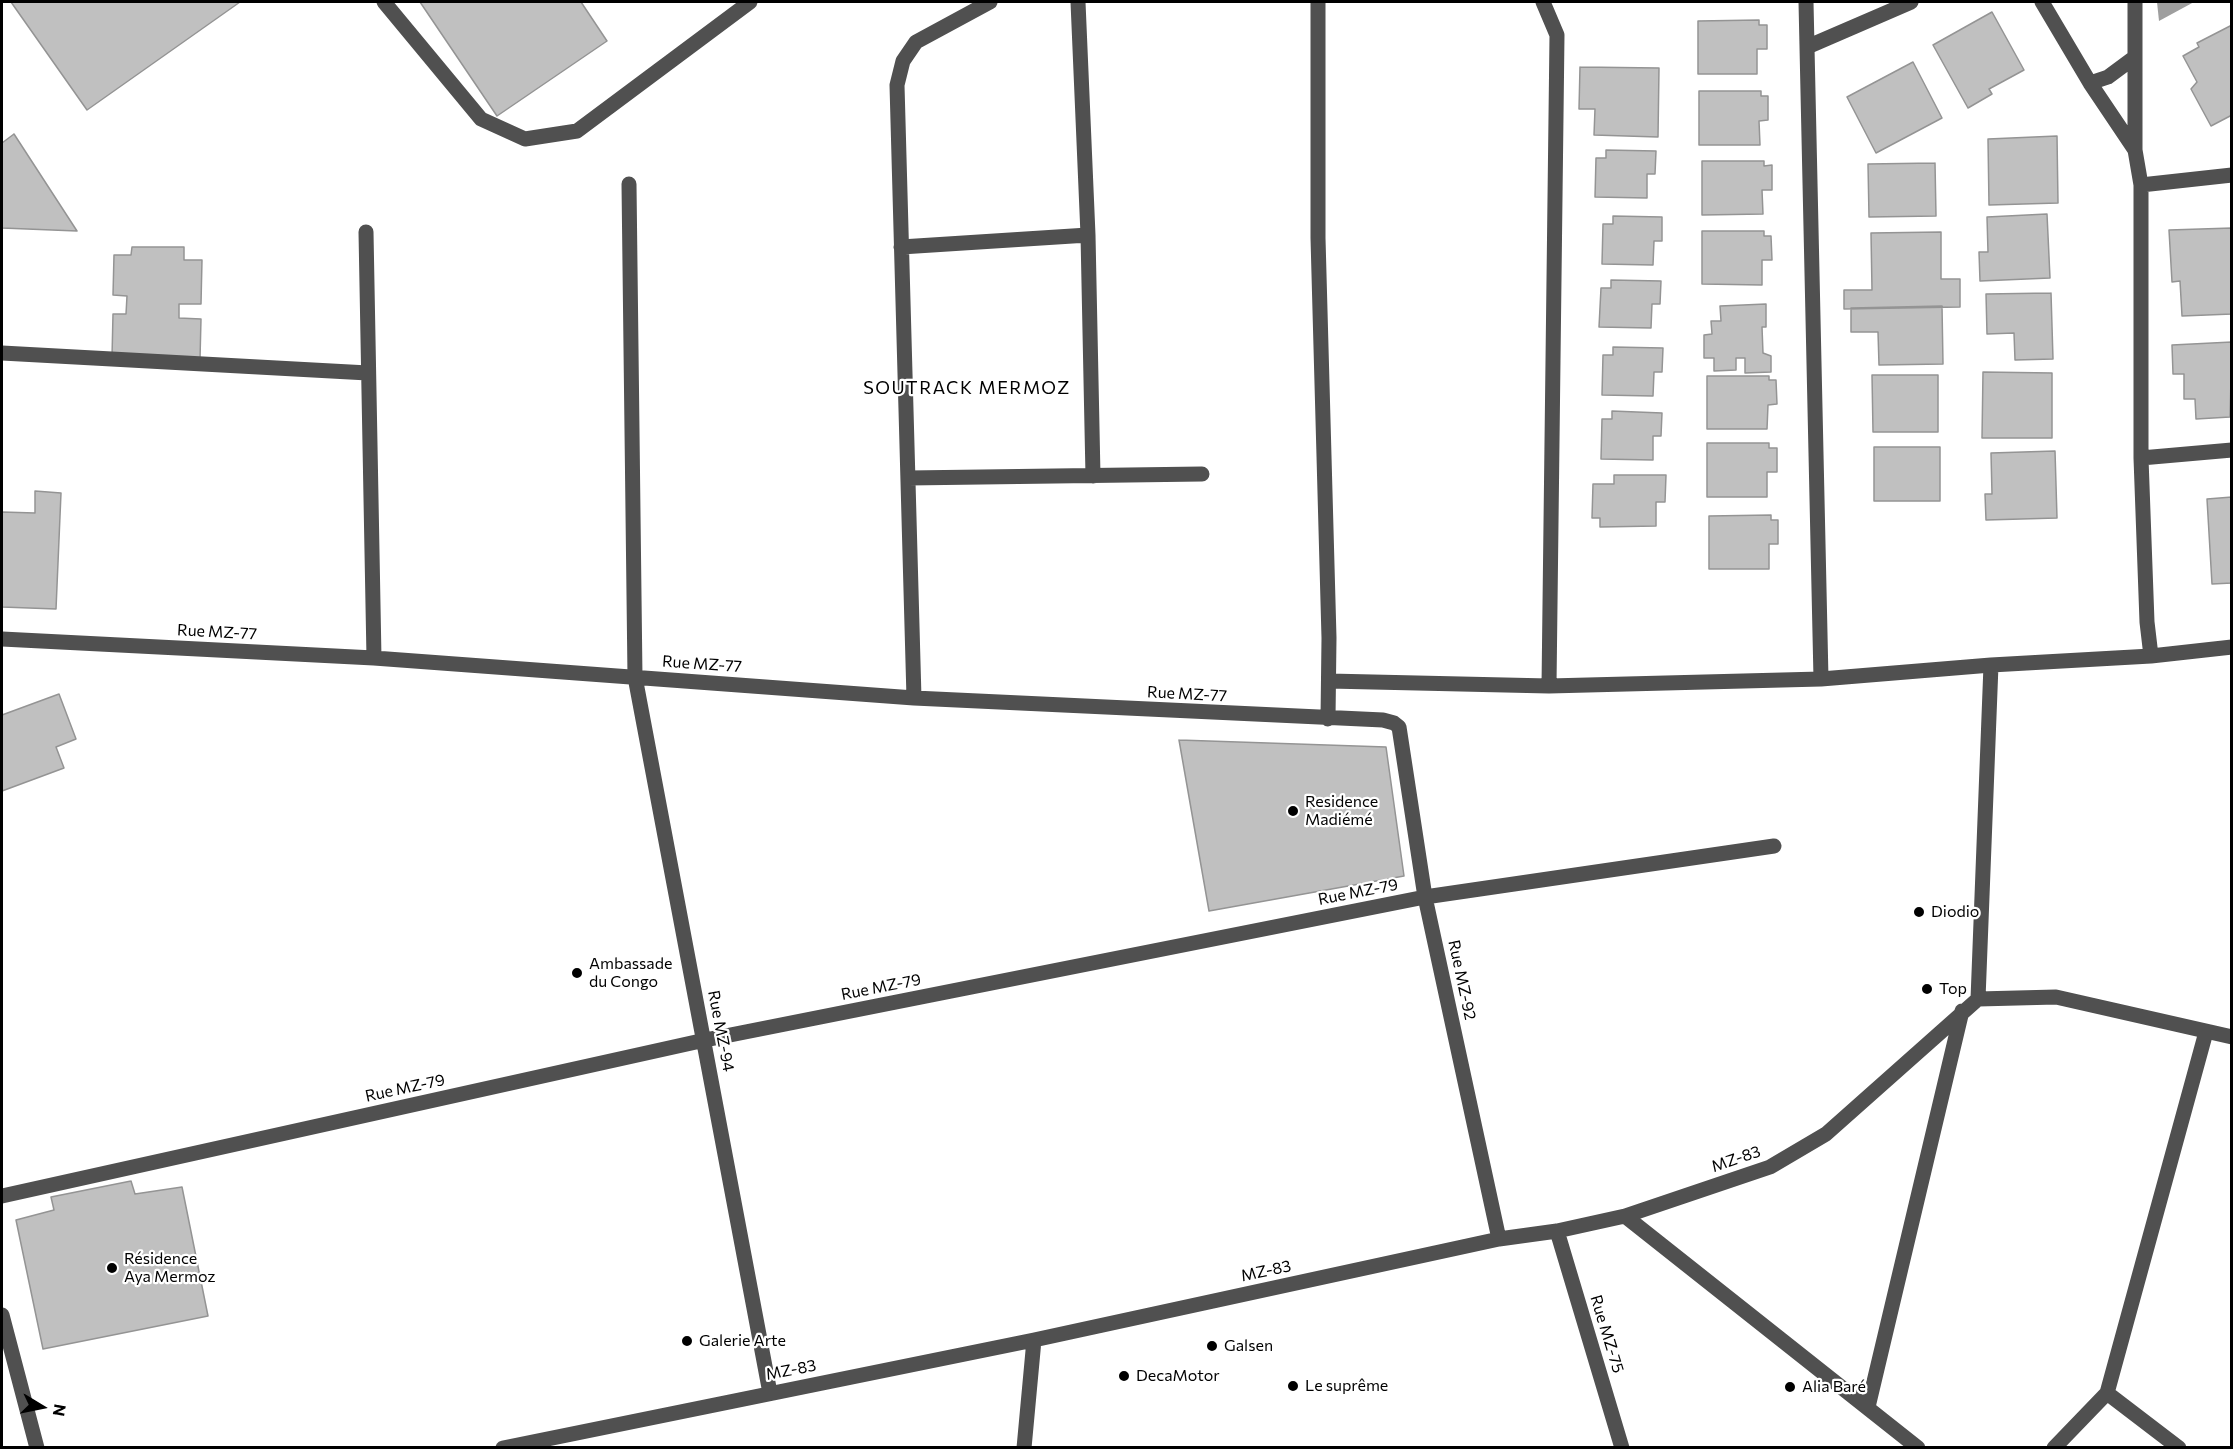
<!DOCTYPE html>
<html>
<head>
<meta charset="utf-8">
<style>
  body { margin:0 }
  #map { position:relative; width:2233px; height:1449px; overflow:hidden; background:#fff; font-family:Commissioner,sans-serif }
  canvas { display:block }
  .frame { position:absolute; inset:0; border:3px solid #000; pointer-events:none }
  .north { position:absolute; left:12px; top:1377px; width:60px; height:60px; -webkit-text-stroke:4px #fff; paint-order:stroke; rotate:100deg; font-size:16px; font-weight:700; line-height:24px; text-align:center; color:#000 }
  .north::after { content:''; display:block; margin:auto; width:21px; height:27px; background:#000; clip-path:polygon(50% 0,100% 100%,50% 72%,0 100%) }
</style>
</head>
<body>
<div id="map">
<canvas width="2233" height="1449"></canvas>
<div class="frame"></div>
<div class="north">N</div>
</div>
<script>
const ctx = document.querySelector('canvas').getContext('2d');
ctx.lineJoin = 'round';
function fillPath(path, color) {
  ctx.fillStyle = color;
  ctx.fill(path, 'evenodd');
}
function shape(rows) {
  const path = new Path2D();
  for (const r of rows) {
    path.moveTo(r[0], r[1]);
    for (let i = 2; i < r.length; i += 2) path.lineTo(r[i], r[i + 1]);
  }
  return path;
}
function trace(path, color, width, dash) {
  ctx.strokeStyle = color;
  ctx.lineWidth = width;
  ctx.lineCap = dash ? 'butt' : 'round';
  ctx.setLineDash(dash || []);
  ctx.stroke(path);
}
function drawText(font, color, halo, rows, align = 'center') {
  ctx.font = font + ' Commissioner,sans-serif';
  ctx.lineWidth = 4.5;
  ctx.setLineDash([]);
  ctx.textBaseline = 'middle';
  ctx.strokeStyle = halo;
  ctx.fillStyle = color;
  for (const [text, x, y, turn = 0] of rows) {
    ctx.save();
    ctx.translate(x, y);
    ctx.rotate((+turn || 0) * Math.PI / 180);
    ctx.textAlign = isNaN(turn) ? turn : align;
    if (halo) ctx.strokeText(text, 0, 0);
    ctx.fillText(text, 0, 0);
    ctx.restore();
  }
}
fillPath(shape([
  [2157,2,2194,2,2159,21]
]), '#9e9e9e');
const building = shape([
  [11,2,240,2,87,110,11,2],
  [420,2,581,2,607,41,497,116,420,2],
  [1992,12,2024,70,1989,89,1992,94,1968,108,1933,45,1992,12],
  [1759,20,1759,25,1767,25,1767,49,1757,49,1757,74,1698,74,1698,21,1759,20],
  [2232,25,2232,115,2211,126,2191,89,2197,82,2183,56,2199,47,2197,43,2232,25],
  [1913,62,1942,118,1876,153,1847,97,1913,62],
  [1580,67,1659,68,1658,137,1594,135,1595,109,1579,109,1580,67],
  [1699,91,1761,91,1761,96,1768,96,1768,120,1759,121,1760,145,1699,145,1699,91],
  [14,134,77,231,2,228,2,143,14,134],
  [2057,136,2058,203,1989,205,1988,139,2057,136],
  [1606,150,1656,151,1655,174,1647,174,1647,198,1595,197,1596,158,1606,158,1606,150],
  [1702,161,1764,161,1764,166,1772,165,1772,190,1762,190,1763,214,1702,215,1702,161],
  [1935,163,1936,216,1869,217,1868,164,1935,163],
  [2047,214,2050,278,1980,281,1979,252,1988,252,1987,217,2047,214],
  [1613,216,1662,217,1662,241,1654,241,1653,265,1602,264,1603,224,1613,224,1613,216],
  [2232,228,2232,314,2182,316,2180,281,2172,282,2169,230,2232,228],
  [1702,231,1764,231,1764,236,1771,236,1772,260,1762,260,1762,285,1702,284,1702,231],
  [1941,232,1941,279,1960,279,1960,307,1844,309,1844,290,1872,290,1871,233,1941,232],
  [132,247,184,247,184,260,202,260,201,304,179,304,179,318,201,319,200,359,112,357,113,314,126,314,127,296,113,295,114,255,131,255,132,247],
  [1611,280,1661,281,1660,304,1652,304,1651,328,1599,327,1601,288,1611,288,1611,280],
  [2051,293,2053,359,2015,360,2014,333,1987,334,1986,294,2051,293],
  [1766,304,1766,327,1762,327,1763,353,1771,356,1771,372,1745,373,1745,358,1736,358,1736,370,1714,371,1714,358,1704,358,1704,335,1712,334,1711,321,1721,321,1720,306,1766,304],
  [1942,306,1943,364,1879,365,1878,332,1851,332,1851,308,1942,306],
  [2232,342,2230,417,2196,419,2195,399,2184,399,2184,374,2173,374,2172,345,2232,342],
  [1613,347,1663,348,1662,372,1654,372,1653,396,1602,395,1603,355,1613,355,1613,347],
  [1983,372,2052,373,2052,438,1982,438,1983,372],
  [1872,375,1938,375,1938,432,1873,432,1872,375],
  [1707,376,1769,376,1769,380,1776,380,1777,404,1768,405,1767,429,1707,429,1707,376],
  [1612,411,1662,413,1661,436,1653,436,1653,460,1601,459,1602,419,1612,419,1612,411],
  [1707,443,1769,443,1769,448,1777,448,1777,472,1767,472,1767,497,1707,497,1707,443],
  [1874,447,1940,447,1940,501,1874,501,1874,447],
  [2055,451,2057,518,1986,520,1985,494,1992,494,1991,453,2055,451],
  [1614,475,1666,475,1665,502,1656,502,1656,526,1600,527,1600,518,1592,518,1593,484,1614,484,1614,475],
  [35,491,61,493,56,609,2,607,2,512,35,513,35,491],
  [2232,497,2232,583,2212,584,2207,499,2232,497],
  [1771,515,1771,520,1778,520,1778,544,1769,544,1769,569,1709,569,1709,516,1771,515],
  [59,694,76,739,56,747,64,768,2,791,2,715,59,694],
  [1179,740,1386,747,1404,876,1209,911,1179,740],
  [131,1181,135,1194,182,1187,208,1316,43,1349,16,1220,54,1210,51,1197,131,1181]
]);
fillPath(building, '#c0c0c0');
trace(building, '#949494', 1.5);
trace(shape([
  [384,2,481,119,525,139,577,131,750,2],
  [1078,2,1088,235,1093,476],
  [1318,2,1318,238,1329,638,1328,719],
  [1543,2,1557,35,1549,686],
  [1806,2,1821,679],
  [2042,2,2090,83,2135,150],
  [2135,2,2135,150,2141,185,2141,458,2147,622,2151,656],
  [1807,47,1911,2],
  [2090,83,2108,77,2135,57],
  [629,184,635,677,770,1393],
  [2141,185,2232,175],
  [366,232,374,658],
  [901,247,1088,235],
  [2,353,368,373],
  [2141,458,2232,450],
  [908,478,1202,474],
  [2,639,374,658,914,698,1383,720,1394,723,1399,727,1425,897,1499,1239],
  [1329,681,1549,686,1821,679,1991,665,2151,656,2232,647],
  [914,698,897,85,903,61,916,42,990,2],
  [1978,999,1991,665],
  [1978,999,2056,997,2232,1037],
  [2,1196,705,1040,1425,897,1774,846],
  [1625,1216,1918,1448],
  [1557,1231,1622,1448],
  [2,1315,37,1448],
  [2107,1393,2179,1448],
  [1868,1407,1962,1011],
  [503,1448,1034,1340,1499,1239,1557,1231,1625,1216,1770,1167,1826,1134,1978,999],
  [1024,1448,1034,1340],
  [2054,1448,2107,1393,2206,1032]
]), '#505050', 15);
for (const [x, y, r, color] of [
  [1293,811,6,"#000"],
  [1919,912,6,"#000"],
  [577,973,6,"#000"],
  [1927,989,6,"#000"],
  [112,1268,6,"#000"],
  [687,1341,6,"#000"],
  [1212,1346,6,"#000"],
  [1124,1376,6,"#000"],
  [1293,1386,6,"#000"],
  [1790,1387,6,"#000"]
]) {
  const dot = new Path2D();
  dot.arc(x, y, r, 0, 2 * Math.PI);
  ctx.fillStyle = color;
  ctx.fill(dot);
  trace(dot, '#fff', 2);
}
drawText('16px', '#000', '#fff', [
  ["Rue MZ-77",217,632,3],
  ["Rue MZ-77",702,664,4],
  ["Rue MZ-77",1187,694,3],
  ["Rue MZ-79",1358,892,-11],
  ["Rue MZ-92",1462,980,78],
  ["Rue MZ-79",881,987,-11],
  ["Rue MZ-94",721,1031,79],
  ["Rue MZ-79",405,1088,-12],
  ["MZ-83",1736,1159,-19],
  ["MZ-83",1266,1271,-12],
  ["Rue MZ-75",1607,1334,73],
  ["MZ-83",791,1370,-11]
]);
drawText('16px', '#000', '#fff', [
  ["Residence",1305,802],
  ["Madiémé",1305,820],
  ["Diodio",1931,912],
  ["Ambassade",589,964],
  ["du Congo",589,982],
  ["Top",1939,989],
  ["Résidence",124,1259],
  ["Aya Mermoz",124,1277],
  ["Galerie Arte",699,1341],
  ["Galsen",1224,1346],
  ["DecaMotor",1136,1376],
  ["Le suprême",1305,1386],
  ["Alia Baré",1802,1387]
], 'left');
ctx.letterSpacing = '1.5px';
drawText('18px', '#000', '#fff', [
  ["SOUTRACK MERMOZ",967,388]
]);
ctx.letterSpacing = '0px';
</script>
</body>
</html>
